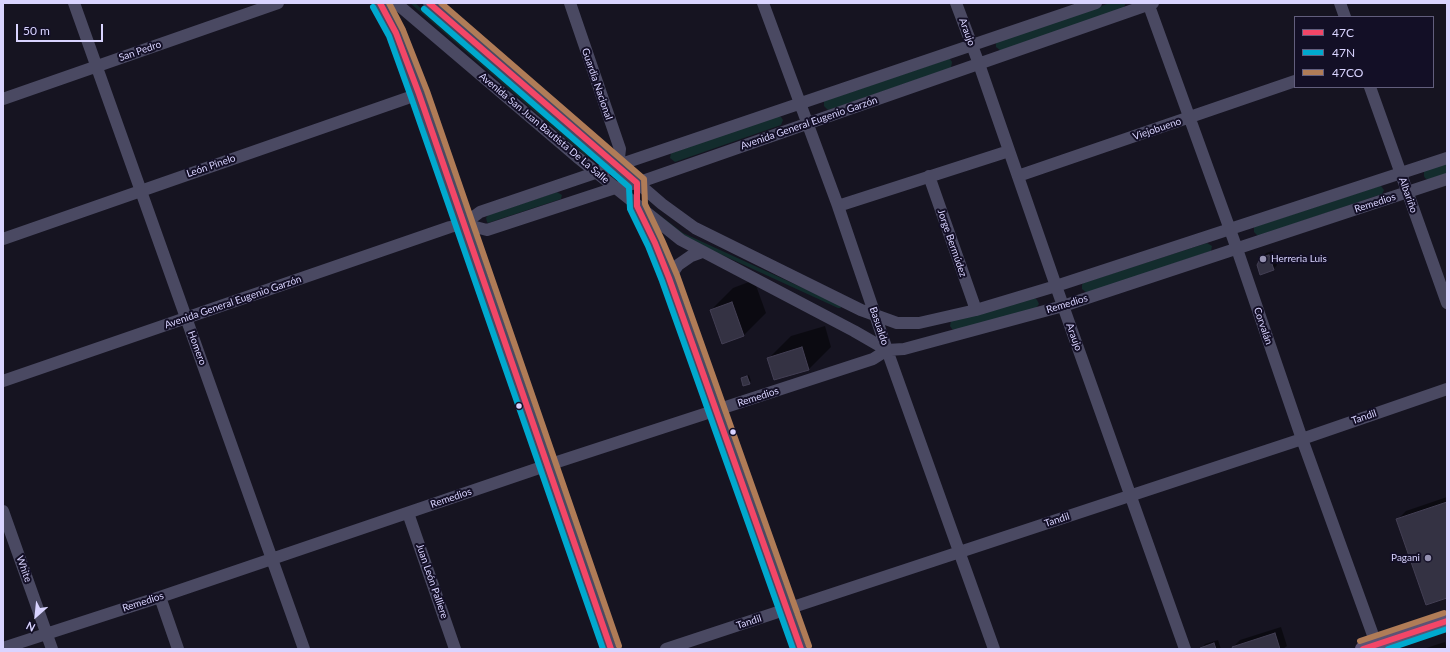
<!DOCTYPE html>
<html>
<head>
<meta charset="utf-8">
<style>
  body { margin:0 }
  #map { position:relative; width:1450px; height:652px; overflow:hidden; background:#161421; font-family:Lato,sans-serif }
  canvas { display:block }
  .frame { position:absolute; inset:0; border:4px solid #d9d4ff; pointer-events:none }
  .legend { position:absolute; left:1294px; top:16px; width:140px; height:72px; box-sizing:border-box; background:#130f26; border:1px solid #625e7d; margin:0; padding:5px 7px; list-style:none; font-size:12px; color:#d9d4ff }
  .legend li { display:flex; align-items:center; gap:8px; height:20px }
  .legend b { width:20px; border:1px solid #625e7d }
  .north { position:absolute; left:16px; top:596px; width:40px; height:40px; -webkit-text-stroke:3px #130f26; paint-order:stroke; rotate:207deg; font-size:11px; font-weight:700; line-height:16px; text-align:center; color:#d9d4ff }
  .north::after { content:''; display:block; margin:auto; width:14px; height:18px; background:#d9d4ff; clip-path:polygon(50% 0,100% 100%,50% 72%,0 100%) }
  .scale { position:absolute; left:16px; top:24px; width:87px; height:18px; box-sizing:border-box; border:2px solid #d9d4ff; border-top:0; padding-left:5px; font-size:12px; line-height:14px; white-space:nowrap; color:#d9d4ff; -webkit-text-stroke:3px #130f26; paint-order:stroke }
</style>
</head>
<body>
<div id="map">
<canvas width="1450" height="652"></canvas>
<div class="frame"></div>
<ul class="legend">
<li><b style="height:5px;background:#f34667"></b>47C</li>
<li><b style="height:5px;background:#00a9ce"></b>47N</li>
<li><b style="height:5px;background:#b07c57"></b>47CO</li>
</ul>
<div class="north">N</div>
<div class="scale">50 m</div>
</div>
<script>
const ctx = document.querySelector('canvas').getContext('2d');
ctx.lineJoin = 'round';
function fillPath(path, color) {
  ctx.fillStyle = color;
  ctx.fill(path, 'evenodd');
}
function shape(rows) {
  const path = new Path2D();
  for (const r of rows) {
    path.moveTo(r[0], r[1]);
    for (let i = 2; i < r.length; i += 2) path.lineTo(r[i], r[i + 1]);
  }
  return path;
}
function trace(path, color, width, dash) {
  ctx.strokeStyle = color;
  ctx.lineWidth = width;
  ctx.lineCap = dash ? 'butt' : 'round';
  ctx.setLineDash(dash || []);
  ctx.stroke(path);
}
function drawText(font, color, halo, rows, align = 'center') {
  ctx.font = font + ' Lato,sans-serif';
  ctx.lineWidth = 4;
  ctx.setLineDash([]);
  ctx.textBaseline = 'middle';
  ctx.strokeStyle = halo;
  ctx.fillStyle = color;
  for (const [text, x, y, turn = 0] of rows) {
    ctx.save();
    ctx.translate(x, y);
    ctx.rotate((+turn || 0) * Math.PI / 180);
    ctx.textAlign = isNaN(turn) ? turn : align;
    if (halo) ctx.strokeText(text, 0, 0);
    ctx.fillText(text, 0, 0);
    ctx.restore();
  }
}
fillPath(shape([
  [410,3,415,3,591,156,587,157],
  [1110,3,1125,3,1125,5,1123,9,1001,51,996,47,996,43,999,40],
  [948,59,950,59,952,62,951,68,828,110,824,106,824,101],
  [778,116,781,117,783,120,781,125,675,162,670,158,671,153],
  [1447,163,1447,174,1428,180,1425,178,1424,176,1424,171],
  [1379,186,1381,186,1384,190,1382,194,1258,236,1254,232,1254,227],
  [557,192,562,195,561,199,488,223,487,222,486,218,488,215],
  [653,210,683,233,840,305,841,308,838,308,683,237],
  [1207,243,1212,246,1211,251,1087,293,1082,289,1082,285,1083,283],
  [1035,298,1037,300,1039,304,1036,308,955,330,952,329,950,326,951,321]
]), '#132c2d');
fillPath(shape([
  [1273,251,1277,265,1273,270,1262,258,1266,253],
  [754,280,766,313,743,336,711,310,733,288],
  [825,326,831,347,809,369,775,379,769,358,791,336],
  [749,375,751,381,749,383,742,378],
  [1447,497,1447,596,1397,520,1406,511],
  [1281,627,1287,646,1283,649,1234,649,1233,647,1240,640],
  [1218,640,1221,649,1201,649,1205,644],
  [1445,642,1447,649,1423,649]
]), '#0007');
const building = shape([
  [1269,255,1274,270,1260,275,1257,265,1261,257,1269,255],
  [732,302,744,336,722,344,710,310,732,302],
  [802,347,809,370,774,380,767,358,802,347],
  [747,376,750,384,743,386,741,378,747,376],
  [1447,502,1447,598,1426,605,1396,519,1447,502],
  [1275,633,1280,649,1233,649,1232,647,1275,633],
  [1214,643,1216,649,1200,649,1200,648,1214,643]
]);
fillPath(building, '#343243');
trace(building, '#433f54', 1);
trace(shape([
  [74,3,304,649],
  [380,3,396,33,419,94,611,649],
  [396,3,577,157,681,240,854,331,887,350],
  [429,3,662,204,695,228,861,310,897,323,919,323,976,310,1056,286,1447,158],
  [570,3,620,149,618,166],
  [763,3,838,206,887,350,994,649],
  [956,3,979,64,1056,286,1185,649],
  [1148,3,1237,249,1302,439,1378,649],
  [1340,3,1345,17],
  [1370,87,1447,303],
  [3,99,278,3],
  [929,176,976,310],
  [1018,176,1295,81],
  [838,206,1009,151],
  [639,210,655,243,669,278,801,649],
  [464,224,487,230,615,188,637,183,1153,3],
  [3,239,419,94],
  [669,278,678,265,691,256,702,252],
  [3,381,450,227,464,224,480,212,1096,3],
  [3,511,52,649],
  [408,513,455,649],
  [160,597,178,649],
  [3,648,160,597,548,465,873,359,887,350,904,349,1063,306,1447,179],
  [666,649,1302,439,1447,389]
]), '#4a4962', 12);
trace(shape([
  [1363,649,1447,621]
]), '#5e5373', 16);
trace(shape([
  [380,3,396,33,419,94,611,649],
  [429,3,637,183,637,206,655,243,669,278,801,649],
  [1363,649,1447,621]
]), '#f34667', 6);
trace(shape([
  [373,7,389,36,411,97,603,649],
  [424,9,629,187,630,209,648,246,662,281,793,649],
  [1388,649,1447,629]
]), '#00a9ce', 6);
trace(shape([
  [389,3,403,30,427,91,619,646],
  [441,3,644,179,645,204,662,240,677,275,809,646],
  [1360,641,1444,613]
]), '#b07c57', 6);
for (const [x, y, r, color] of [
  [1263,259,4,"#9591b1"],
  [519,406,3.5,"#d9d4ff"],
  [733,432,3.5,"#d9d4ff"],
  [1428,558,4,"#9591b1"]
]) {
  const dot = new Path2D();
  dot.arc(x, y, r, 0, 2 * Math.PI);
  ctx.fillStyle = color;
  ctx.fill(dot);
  trace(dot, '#130f26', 1.5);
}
drawText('10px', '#d9d4ff', '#130f26', [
  ["Araujo",967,32,70],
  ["San Pedro",140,51,-19],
  ["Guardia Nacional",597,84,71],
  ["Avenida General Eugenio Garzón",809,123,-19],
  ["Avenida San Juan Bautista De La Salle",544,128,40],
  ["Viejobueno",1157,129,-19],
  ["León Pinelo",211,166,-19],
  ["Albariño",1408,195,70],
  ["Remedios",1375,203,-18],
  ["Jorge Bermúdez",952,243,71],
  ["Avenida General Eugenio Garzón",233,302,-19],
  ["Remedios",1067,304,-17],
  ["Basualdo",879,326,71],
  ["Corvalán",1263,326,71],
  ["Araujo",1074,337,70],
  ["Homero",197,348,70],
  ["Remedios",758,397,-18],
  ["Tandil",1364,417,-19],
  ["Remedios",451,498,-19],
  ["Tandil",1057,520,-18],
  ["White",24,569,70],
  ["Juan León Palliere",432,581,71],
  ["Remedios",143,602,-18],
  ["Tandil",749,622,-18]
]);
drawText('10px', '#d9d4ff', '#130f26', [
  ["Herreria Luis",1271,259],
  ["Pagani",1420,558,"right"]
], 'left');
</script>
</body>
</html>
